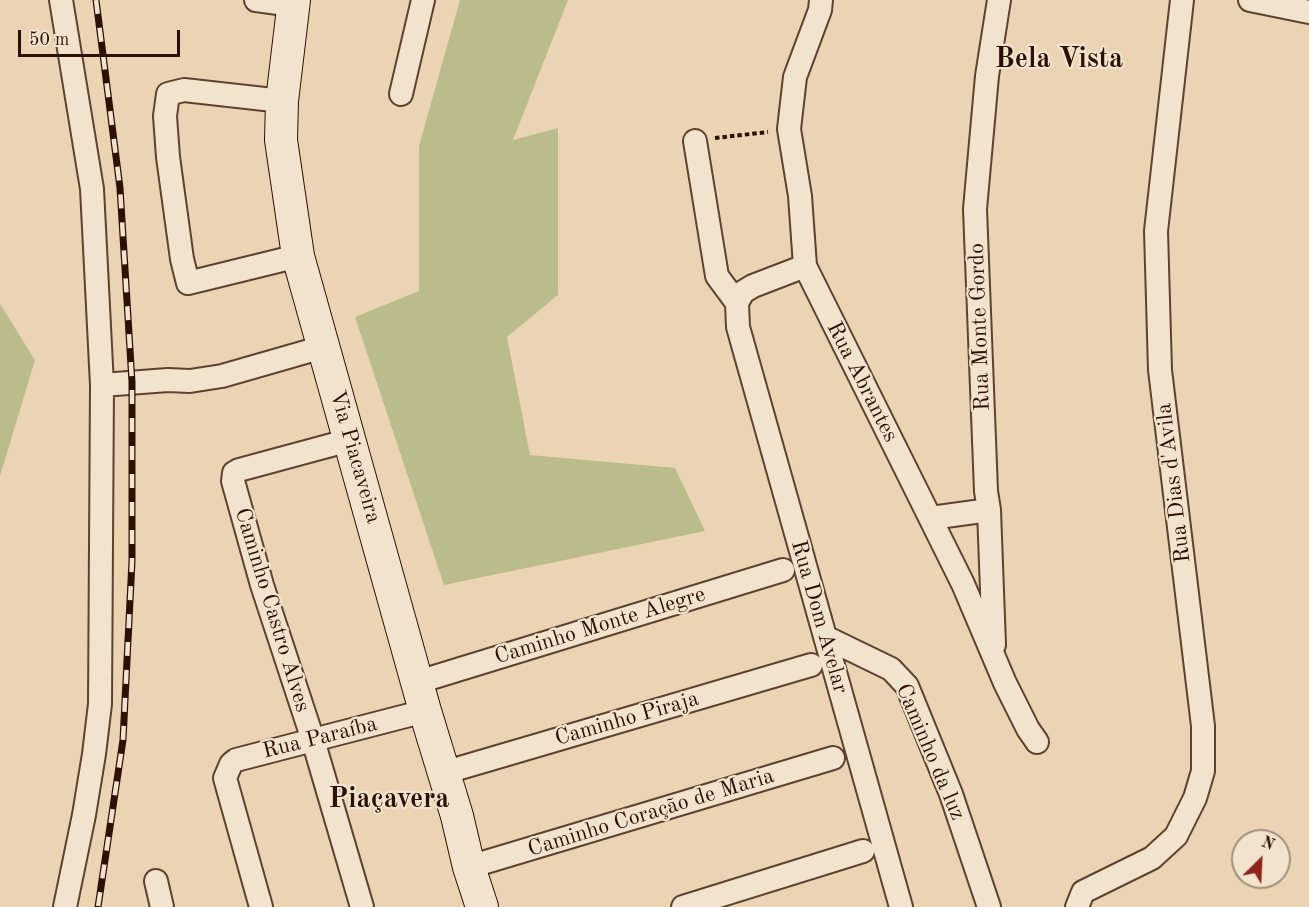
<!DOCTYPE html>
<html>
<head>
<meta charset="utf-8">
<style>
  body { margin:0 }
  #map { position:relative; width:1309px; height:907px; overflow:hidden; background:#ebd4b4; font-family:"Old Standard TT",serif }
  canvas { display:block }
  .north { position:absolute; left:1231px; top:829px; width:60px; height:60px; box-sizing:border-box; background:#f2e3ce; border:2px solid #a38f7d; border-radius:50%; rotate:24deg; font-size:16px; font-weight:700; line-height:24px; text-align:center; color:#2c1103 }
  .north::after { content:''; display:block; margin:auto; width:21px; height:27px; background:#8f2418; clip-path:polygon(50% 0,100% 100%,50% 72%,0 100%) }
  .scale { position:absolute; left:18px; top:30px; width:162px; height:27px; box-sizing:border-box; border:3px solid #2c1103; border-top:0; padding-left:8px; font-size:18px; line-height:21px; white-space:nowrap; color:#2c1103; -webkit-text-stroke:4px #f2e3ce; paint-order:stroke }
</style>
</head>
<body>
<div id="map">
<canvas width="1309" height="907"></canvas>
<div class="north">N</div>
<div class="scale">50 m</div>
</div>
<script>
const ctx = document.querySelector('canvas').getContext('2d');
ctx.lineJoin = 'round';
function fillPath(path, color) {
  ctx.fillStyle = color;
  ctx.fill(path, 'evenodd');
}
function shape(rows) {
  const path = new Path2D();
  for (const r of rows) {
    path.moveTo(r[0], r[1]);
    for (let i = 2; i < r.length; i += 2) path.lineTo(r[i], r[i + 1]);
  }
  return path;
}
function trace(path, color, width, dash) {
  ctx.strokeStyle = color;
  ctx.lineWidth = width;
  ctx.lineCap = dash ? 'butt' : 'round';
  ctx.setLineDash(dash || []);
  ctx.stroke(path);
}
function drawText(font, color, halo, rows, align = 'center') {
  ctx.font = font + ' "Old Standard TT",serif';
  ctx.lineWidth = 4.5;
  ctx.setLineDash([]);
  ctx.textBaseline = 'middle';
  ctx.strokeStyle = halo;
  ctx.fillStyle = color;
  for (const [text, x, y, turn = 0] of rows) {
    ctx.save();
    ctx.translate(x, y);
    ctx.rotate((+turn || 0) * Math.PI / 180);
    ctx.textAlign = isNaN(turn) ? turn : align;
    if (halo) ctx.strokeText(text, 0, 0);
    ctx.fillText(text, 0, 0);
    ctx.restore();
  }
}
fillPath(shape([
  [460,0,568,0,513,140,558,128,558,295,507,337,530,455,675,468,705,531,444,585,355,317,419,291,419,146],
  [0,304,35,360,0,476]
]), '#bbbc8b');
const street = shape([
  [61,0,92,189,102,385,100,704,94,754,84,815,65,907],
  [256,0,293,5],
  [821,0,820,10,795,77,789,129,800,196,805,266,963,584,1005,683,1028,729,1037,742],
  [1250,0,1309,12],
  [401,94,423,0],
  [282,101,184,90,168,94,165,116,168,157,182,259,188,283,298,256],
  [695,141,717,276,737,303],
  [805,266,753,286,743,292,737,303,738,327,901,907],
  [102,385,168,380,190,381,222,376,323,347],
  [350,440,239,470,234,473,233,481,262,585,313,740,362,907],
  [931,518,989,510],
  [825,637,891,669,907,686,951,794,989,907],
  [994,645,989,510,986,491,975,209,987,76,999,0],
  [418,682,783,570],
  [443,773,811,665],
  [469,867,833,758],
  [156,881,162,907],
  [261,907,225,778,231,764,236,760,425,711],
  [683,907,863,851],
  [1077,907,1083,892,1152,858,1176,836,1195,798,1203,771,1203,726,1160,370,1156,231,1182,0]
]);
const secondary = shape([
  [294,0,282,101,281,140,298,256,425,711,457,816,469,867,482,907]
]);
trace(street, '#5c422f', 26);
trace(secondary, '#2c1103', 34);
trace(shape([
  [715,138,768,132]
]), '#2c1103', 4, [4.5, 3]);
trace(street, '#f2e3ce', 22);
trace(secondary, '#f2e3ce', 32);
const rail = shape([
  [96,0,120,188,132,382,132,561,123,740,98,907]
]);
trace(rail, '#2c1103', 7);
trace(rail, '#f2e3ce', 4.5, [14]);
drawText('22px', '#2c1103', '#f2e3ce', [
  ["Rua Monte Gordo",980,327,-92],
  ["Rua Abrantes",862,382,63],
  ["Via Piacaveira",355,457,74],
  ["Rua Dias d'Avila",1174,483,-97],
  ["Caminho Castro Alves",272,610,73],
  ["Rua Dom Avelar",819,617,74],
  ["Caminho Monte Alegre",600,626,-17],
  ["Caminho Piraja",627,719,-16],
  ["Rua Paraíba",320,738,-14],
  ["Caminho da luz",930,752,67],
  ["Caminho Coração de Maria",651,813,-17]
]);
drawText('bold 28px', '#2c1103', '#f2e3ce', [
  ["Bela Vista",1059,60],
  ["Piaçavera",389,800]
]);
</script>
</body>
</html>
